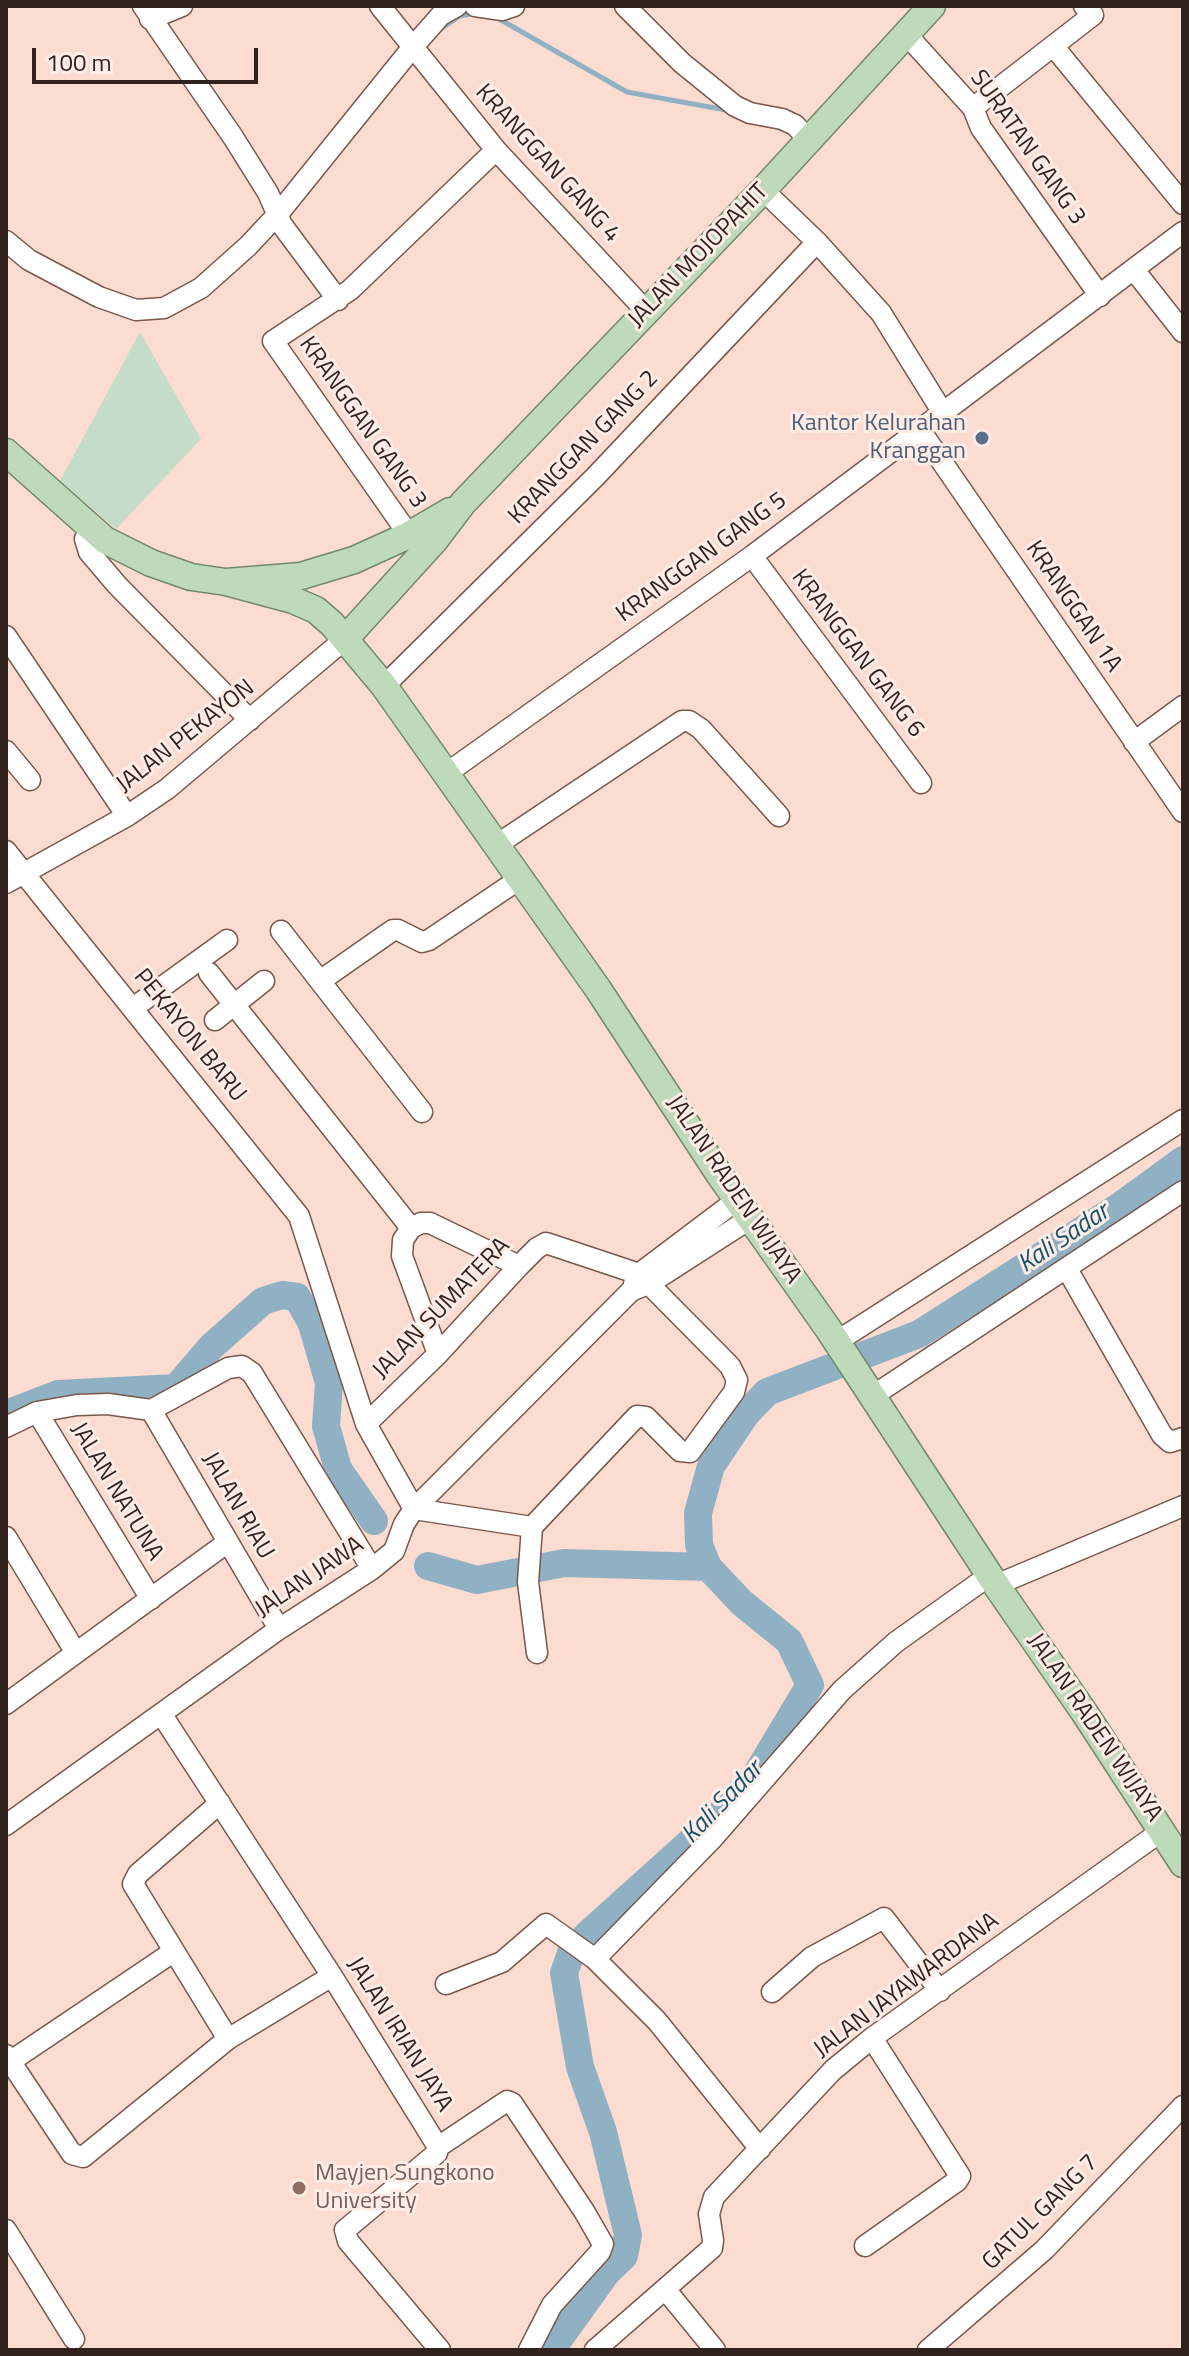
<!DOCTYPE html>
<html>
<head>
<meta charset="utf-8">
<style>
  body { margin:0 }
  #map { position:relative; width:1189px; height:2356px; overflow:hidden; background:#fcdcd0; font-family:"Titillium Web",sans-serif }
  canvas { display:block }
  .frame { position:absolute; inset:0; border:8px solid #31221d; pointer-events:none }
  .scale { position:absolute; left:32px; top:48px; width:226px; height:36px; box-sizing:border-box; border:4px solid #31221d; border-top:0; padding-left:10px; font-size:24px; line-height:28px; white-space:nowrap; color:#31221d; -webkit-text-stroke:6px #feede7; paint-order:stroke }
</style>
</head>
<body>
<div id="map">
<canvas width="1189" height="2356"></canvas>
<div class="frame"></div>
<div class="scale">100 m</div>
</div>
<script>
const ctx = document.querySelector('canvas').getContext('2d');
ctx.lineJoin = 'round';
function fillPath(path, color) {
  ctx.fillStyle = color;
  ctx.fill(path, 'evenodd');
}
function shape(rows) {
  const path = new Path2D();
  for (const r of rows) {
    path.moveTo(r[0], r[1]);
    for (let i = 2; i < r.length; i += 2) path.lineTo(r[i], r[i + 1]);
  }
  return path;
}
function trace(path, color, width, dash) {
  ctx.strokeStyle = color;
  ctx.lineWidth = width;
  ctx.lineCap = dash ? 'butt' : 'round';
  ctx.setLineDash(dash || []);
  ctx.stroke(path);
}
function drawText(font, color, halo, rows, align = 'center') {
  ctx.font = font + ' "Titillium Web",sans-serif';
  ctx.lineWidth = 6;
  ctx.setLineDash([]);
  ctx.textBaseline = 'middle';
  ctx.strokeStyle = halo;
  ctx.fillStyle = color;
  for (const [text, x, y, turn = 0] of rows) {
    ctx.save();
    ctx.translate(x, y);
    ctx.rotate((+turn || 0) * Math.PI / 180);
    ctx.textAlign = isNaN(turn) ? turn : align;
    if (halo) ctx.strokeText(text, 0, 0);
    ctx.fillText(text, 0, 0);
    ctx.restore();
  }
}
fillPath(shape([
  [140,332,201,439,116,529,60,481]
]), '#c4dcc8');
trace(shape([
  [494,16,627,92,726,110],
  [442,28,460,16,476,13]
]), '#90b1c3', 5);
trace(shape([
  [6,1414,58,1394,176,1388,211,1347,263,1301,282,1295,297,1297,312,1324,329,1383,326,1426,338,1469,374,1521],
  [428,1566,477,1580,564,1563,708,1567],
  [551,2350,607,2272,624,2256,628,2235,603,2132,580,2067,564,1973,571,1953,587,1935,716,1819,756,1775,810,1685,789,1641,742,1603,708,1567,699,1545,698,1513,711,1466,746,1414,767,1392,919,1334,1120,1206,1183,1160]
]), '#90b1c3', 28);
const minor = shape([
  [143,6,233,137,268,193,282,225,338,300],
  [380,6,496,150,646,311],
  [475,6,502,10,514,6],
  [625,6,682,63,735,106,750,113,782,119,795,125,808,139],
  [150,19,182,6],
  [906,34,973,108,981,128,1100,296],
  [1054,47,1183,204],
  [973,108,1093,15,1084,6],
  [763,190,817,242,881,313,943,413],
  [6,241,29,260,99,297,136,310,164,308,201,288,248,246,278,214,412,48,441,15,457,6],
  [1134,270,1183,332],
  [920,430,1183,812],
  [90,527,85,539,89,552,117,585,250,720],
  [409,535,273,341,350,290,496,150],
  [752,556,921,783],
  [6,636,127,816],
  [384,686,595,477,817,242],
  [1134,742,1183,706],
  [6,751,30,780],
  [447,773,752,556,1183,232],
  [498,844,682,721,689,721,701,729,779,816],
  [6,851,299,1216,366,1424,414,1509,532,1527,637,1416,646,1417,680,1451,690,1452,734,1392,737,1380,730,1366,639,1274,546,1243,537,1248,519,1266,438,1354,366,1424],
  [6,883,127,816,167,789,345,639],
  [281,931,422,1112],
  [209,973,411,1228],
  [320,981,393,930,398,930,422,942,429,940,521,878],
  [133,1008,227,940],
  [215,1020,264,981],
  [1067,1269,1162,1435,1170,1442,1183,1438],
  [634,1284,639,1274,737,1200],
  [836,1342,1183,1120],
  [438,1354,402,1256,403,1240,411,1228,421,1223,430,1223,519,1266],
  [871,1397,1183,1191],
  [151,1410,279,1629],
  [37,1412,151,1599],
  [6,1427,37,1412,77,1405,108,1404,151,1410,228,1368,242,1366,252,1373,372,1569],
  [532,1527,528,1582,537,1653],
  [6,1537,76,1653],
  [996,1585,1183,1506],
  [6,1704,228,1542],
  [162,1715,332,1976,438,2147],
  [220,1803,138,1874,133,1884,228,2039],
  [6,1825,279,1629,372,1569,394,1551,404,1524,414,1509,631,1291,650,1283,751,1218],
  [595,1959,657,2021,760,2149],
  [446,1984,502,1962,546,1924,595,1959,713,1838,842,1690,896,1642,990,1575],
  [772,1992,812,1957,884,1918,940,1991],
  [6,2055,72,2154,83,2157,228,2039,332,1976],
  [11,2061,173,1952],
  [6,2230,74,2339],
  [865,2246,957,2181,960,2176,872,2038],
  [665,2289,715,2350],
  [440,2350,348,2241,345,2230,437,2153,438,2147,507,2101,512,2103,584,2211,603,2244,600,2252,552,2305,529,2350],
  [595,2350,712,2248,713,2240,709,2214,714,2197,833,2070,872,2038,1163,1830],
  [928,2350,1044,2250,1183,2106]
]);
const major = shape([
  [6,452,105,540,151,563,191,577,226,582,301,576,354,560,409,535,450,511],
  [226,582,293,600,316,610,332,624,384,686,598,989,719,1174,829,1330,996,1585,1084,1712,1183,1864],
  [345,639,435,540,463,503,763,190,932,6]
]);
trace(minor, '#7a574b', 23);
trace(major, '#718a66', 29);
trace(minor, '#fff', 20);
trace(major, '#bfdabb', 26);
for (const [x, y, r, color] of [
  [982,438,8,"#5c6f8a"],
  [299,2188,8,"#8d6e63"]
]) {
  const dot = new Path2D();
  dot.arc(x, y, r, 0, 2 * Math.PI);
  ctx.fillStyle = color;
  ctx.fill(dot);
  trace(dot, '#feede7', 3);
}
drawText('24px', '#31221d', '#feede7', [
  ["SURATAN GANG 3",1027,148,55],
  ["KRANGGAN GANG 4",547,164,48],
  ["JALAN MOJOPAHIT",699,256,-46],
  ["KRANGGAN GANG 3",362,423,55],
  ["KRANGGAN GANG 2",584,448,-46],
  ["KRANGGAN GANG 5",702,558,-36],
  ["KRANGGAN 1A",1073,607,56],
  ["KRANGGAN GANG 6",857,654,53],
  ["JALAN PEKAYON",186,737,-38],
  ["PEKAYON BARU",189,1036,51],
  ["JALAN RADEN WIJAYA",733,1190,56],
  ["JALAN SUMATERA",442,1309,-46],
  ["JALAN NATUNA",116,1492,59],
  ["JALAN RIAU",237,1506,60],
  ["JALAN JAWA",310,1578,-34],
  ["JALAN RADEN WIJAYA",1094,1728,56],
  ["JALAN JAYAWARDANA",907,1986,-37],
  ["JALAN IRIAN JAYA",399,2035,58],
  ["GATUL GANG 7",1041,2213,-45]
]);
drawText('24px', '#4e5e75', '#feede7', [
  ["Kantor Kelurahan",966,424],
  ["Kranggan",966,452]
], 'right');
drawText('24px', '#785e54', '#feede7', [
  ["Mayjen Sungkono",315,2174],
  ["University",315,2202]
], 'left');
drawText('italic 26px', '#16516c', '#feede7', [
  ["Kali Sadar",1064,1239,-34],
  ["Kali Sadar",723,1803,-46]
]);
</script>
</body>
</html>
